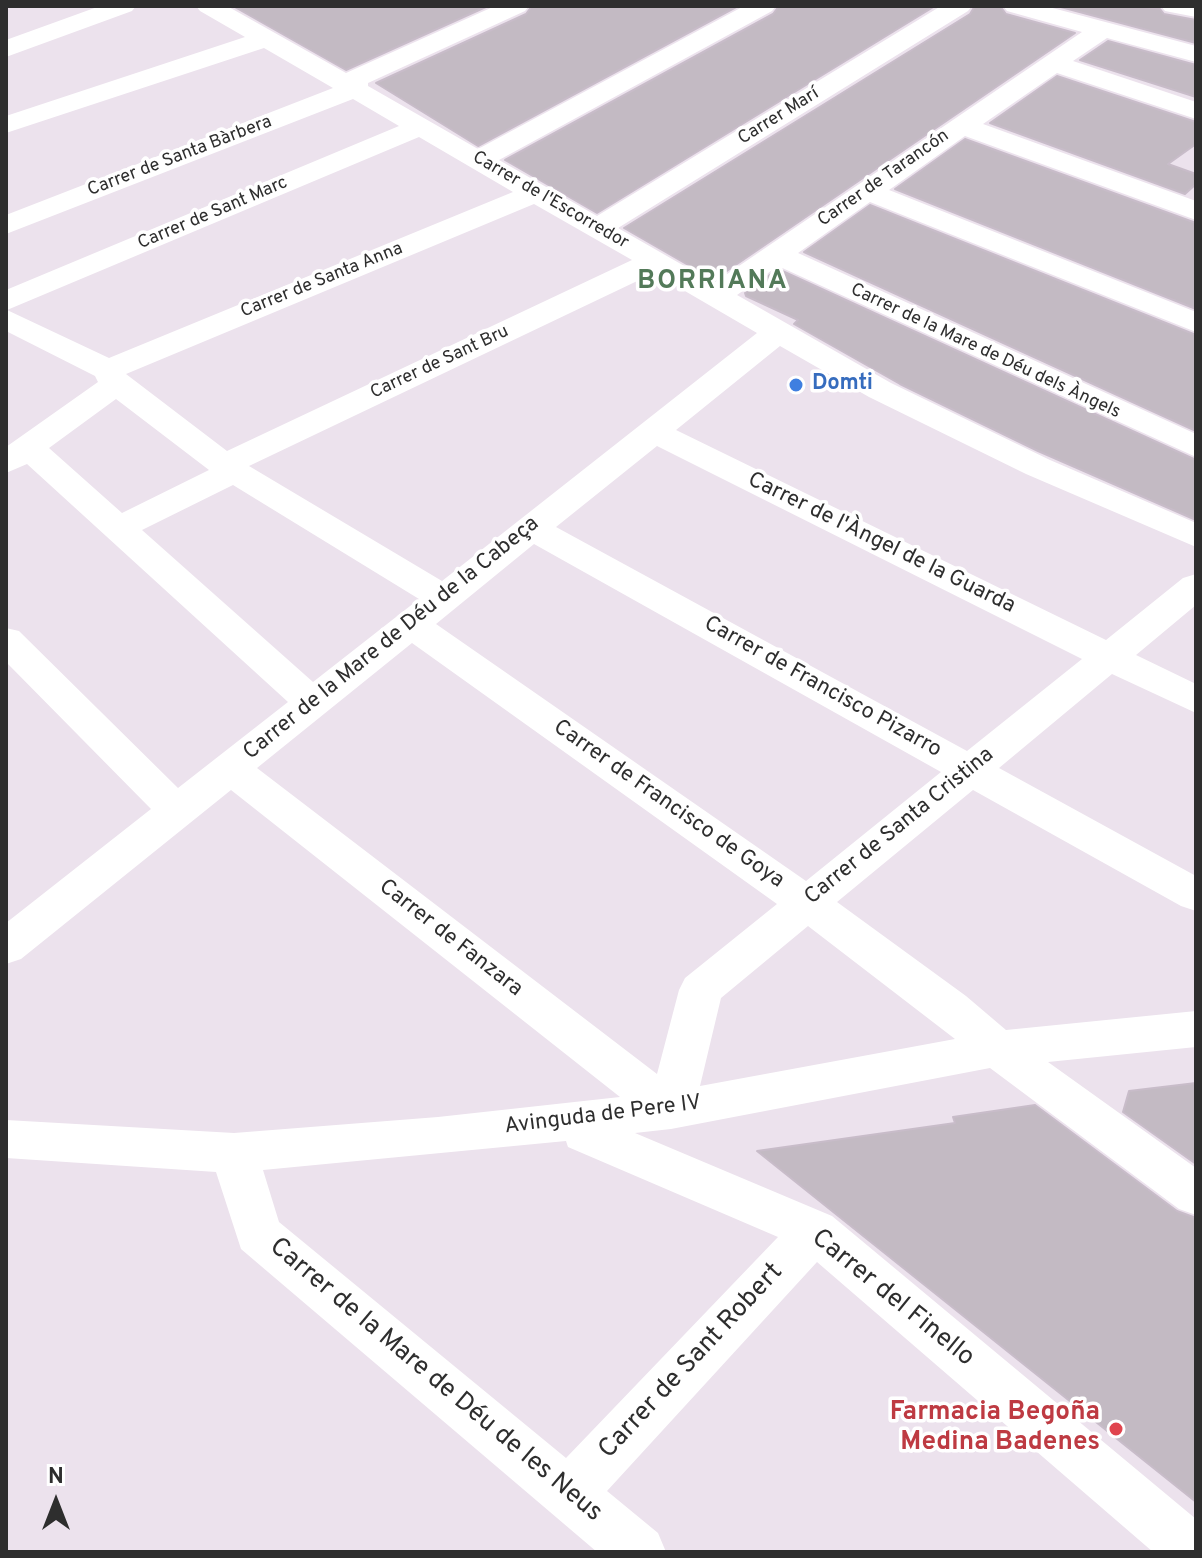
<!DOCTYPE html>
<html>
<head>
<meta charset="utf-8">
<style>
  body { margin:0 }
  #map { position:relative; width:1202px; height:1558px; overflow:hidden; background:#ece2ed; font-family:Overpass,sans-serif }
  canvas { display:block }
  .frame { position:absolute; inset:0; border:8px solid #2e2e2e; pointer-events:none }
  .north { position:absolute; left:16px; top:1462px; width:80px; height:80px; -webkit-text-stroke:6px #fff; paint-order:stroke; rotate:0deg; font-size:22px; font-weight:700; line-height:32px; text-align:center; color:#2e2e2e }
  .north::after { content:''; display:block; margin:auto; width:28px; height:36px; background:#2e2e2e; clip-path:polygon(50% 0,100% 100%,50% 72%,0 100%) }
</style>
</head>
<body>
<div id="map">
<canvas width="1202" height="1558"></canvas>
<div class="frame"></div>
<div class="north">N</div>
</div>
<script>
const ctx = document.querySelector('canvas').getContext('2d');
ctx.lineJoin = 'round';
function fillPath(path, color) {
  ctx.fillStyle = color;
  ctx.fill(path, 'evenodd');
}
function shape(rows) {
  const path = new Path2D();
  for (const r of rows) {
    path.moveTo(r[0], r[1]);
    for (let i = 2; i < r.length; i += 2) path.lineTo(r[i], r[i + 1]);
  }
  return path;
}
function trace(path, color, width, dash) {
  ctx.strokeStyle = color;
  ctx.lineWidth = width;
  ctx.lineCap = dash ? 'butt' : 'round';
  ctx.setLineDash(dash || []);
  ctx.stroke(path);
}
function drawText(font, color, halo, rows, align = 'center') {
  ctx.font = font + ' Overpass,sans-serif';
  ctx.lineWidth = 7;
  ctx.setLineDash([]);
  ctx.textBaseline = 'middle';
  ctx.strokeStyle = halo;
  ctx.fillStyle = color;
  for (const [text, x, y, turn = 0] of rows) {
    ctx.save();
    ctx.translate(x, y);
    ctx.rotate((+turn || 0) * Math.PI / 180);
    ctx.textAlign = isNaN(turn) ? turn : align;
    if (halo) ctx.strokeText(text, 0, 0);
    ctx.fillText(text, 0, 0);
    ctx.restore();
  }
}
const building = shape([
  [233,6,488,6,346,70,233,6],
  [532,6,738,6,478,146,376,83,526,14,532,6],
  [779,6,935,6,597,213,505,160,773,14,779,6],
  [975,6,1000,6,1006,14,1075,33,718,277,709,277,624,228,970,14,975,6],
  [1057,6,1135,6,1160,9,1164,14,1196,20,1196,43,1057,6],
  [1108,41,1196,65,1196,97,1080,60,1108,41],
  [1057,76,1196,122,1196,144,1168,164,1196,174,1196,184,1185,194,990,123,1057,76],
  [965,139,1196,223,1196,309,895,189,965,139],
  [870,205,1196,335,1196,431,804,252,870,205],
  [778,269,1196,460,1196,520,1038,451,900,384,794,324,798,320,746,296,745,293,778,269],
  [1196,1083,1196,1164,1123,1112,1129,1091,1196,1083],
  [1035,1105,1177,1211,1196,1218,1196,1502,757,1151,955,1123,953,1117,1035,1105]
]);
fillPath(building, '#c3bac3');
trace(building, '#c8bcc9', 2);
fillPath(shape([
  [100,6,136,6,132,11,6,57,6,40,100,6],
  [196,6,227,6,346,73,495,6,529,6,525,11,368,83,368,86,478,149,744,6,776,6,772,11,499,160,597,216,941,6,972,6,968,11,618,228,714,283,1082,32,1007,11,1003,6,1045,6,1196,46,1196,62,1107,38,1073,61,1196,102,1196,119,1057,73,983,124,1196,201,1196,220,965,136,889,190,1196,312,1196,332,870,202,798,253,1196,434,1196,457,778,266,737,295,891,383,1050,460,1196,523,1196,547,1026,474,869,397,780,346,676,430,1106,640,1183,578,1196,574,1196,605,1136,655,1196,684,1196,713,1112,674,999,768,1196,876,1196,911,1181,906,973,790,837,902,966,996,1006,1030,1196,1011,1196,1047,1048,1062,1196,1168,1196,1215,1179,1209,990,1068,671,1129,635,1133,832,1216,1196,1519,1196,1552,1153,1552,817,1262,607,1491,658,1533,666,1552,597,1552,241,1249,216,1172,6,1158,6,1120,234,1133,438,1117,620,1097,231,790,21,959,6,964,6,923,151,809,6,662,6,628,19,631,178,788,288,702,27,464,6,473,6,447,98,382,95,376,6,331,6,290,399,126,353,99,6,234,6,215,333,88,264,48,6,133,6,116,245,37,200,11,196,6],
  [419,137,513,192,109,358,7,310,419,137],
  [534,204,632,260,227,451,126,374,534,204],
  [654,273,757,333,442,581,249,466,654,273],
  [116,399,209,470,122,513,49,448,116,399],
  [657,446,1082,659,967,751,556,527,657,446],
  [233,485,419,599,313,682,142,530,233,485],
  [534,544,941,772,806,881,436,624,534,544],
  [412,643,777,904,685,978,679,990,657,1074,257,768,412,643],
  [808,926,955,1039,700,1086,721,998,808,926],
  [566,1141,568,1147,778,1237,566,1458,279,1222,263,1170,566,1141],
  [1161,6,1196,6,1196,17,1165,11,1161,6]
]), '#fff');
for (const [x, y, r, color] of [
  [796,385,8,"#3f7fe0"],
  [1116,1429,8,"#e0444e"]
]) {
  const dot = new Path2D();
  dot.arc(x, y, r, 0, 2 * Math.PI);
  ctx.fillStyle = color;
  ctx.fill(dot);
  trace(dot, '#fff', 3);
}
drawText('18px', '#2e2e2e', '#fff', [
  ["Carrer Marí",779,117,-32],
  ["Carrer de Santa Bàrbera",180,157,-21],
  ["Carrer de Tarancón",884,179,-35],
  ["Carrer de l'Escorredor",550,201,30],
  ["Carrer de Sant Marc",213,214,-23],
  ["Carrer de Santa Anna",322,281,-22],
  ["Carrer de la Mare de Déu dels Àngels",985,352,25],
  ["Carrer de Sant Bru",440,363,-25]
]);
drawText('bold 22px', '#366cbe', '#fff', [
  ["Domti",812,385]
], 'left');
drawText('22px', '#2e2e2e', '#fff', [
  ["Carrer de l'Àngel de la Guarda",881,544,26],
  ["Carrer de la Mare de Déu de la Cabeça",392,639,-39],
  ["Carrer de Francisco Pizarro",822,688,29],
  ["Carrer de Francisco de Goya",668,805,35],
  ["Carrer de Santa Cristina",900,827,-39],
  ["Carrer de Fanzara",450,939,38],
  ["Avinguda de Pere IV",603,1116,-7]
]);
ctx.letterSpacing = '2px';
drawText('bold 26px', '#537a59', '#fff', [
  ["BORRIANA",713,283]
]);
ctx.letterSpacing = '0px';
drawText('26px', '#2e2e2e', '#fff', [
  ["Carrer del Finello",892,1299,39],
  ["Carrer de Sant Robert",692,1362,-47],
  ["Carrer de la Mare de Déu de les Neus",435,1381,40]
]);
drawText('bold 26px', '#be3a42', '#fff', [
  ["Farmacia Begoña",1100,1414],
  ["Medina Badenes",1100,1444]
], 'right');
</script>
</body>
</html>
